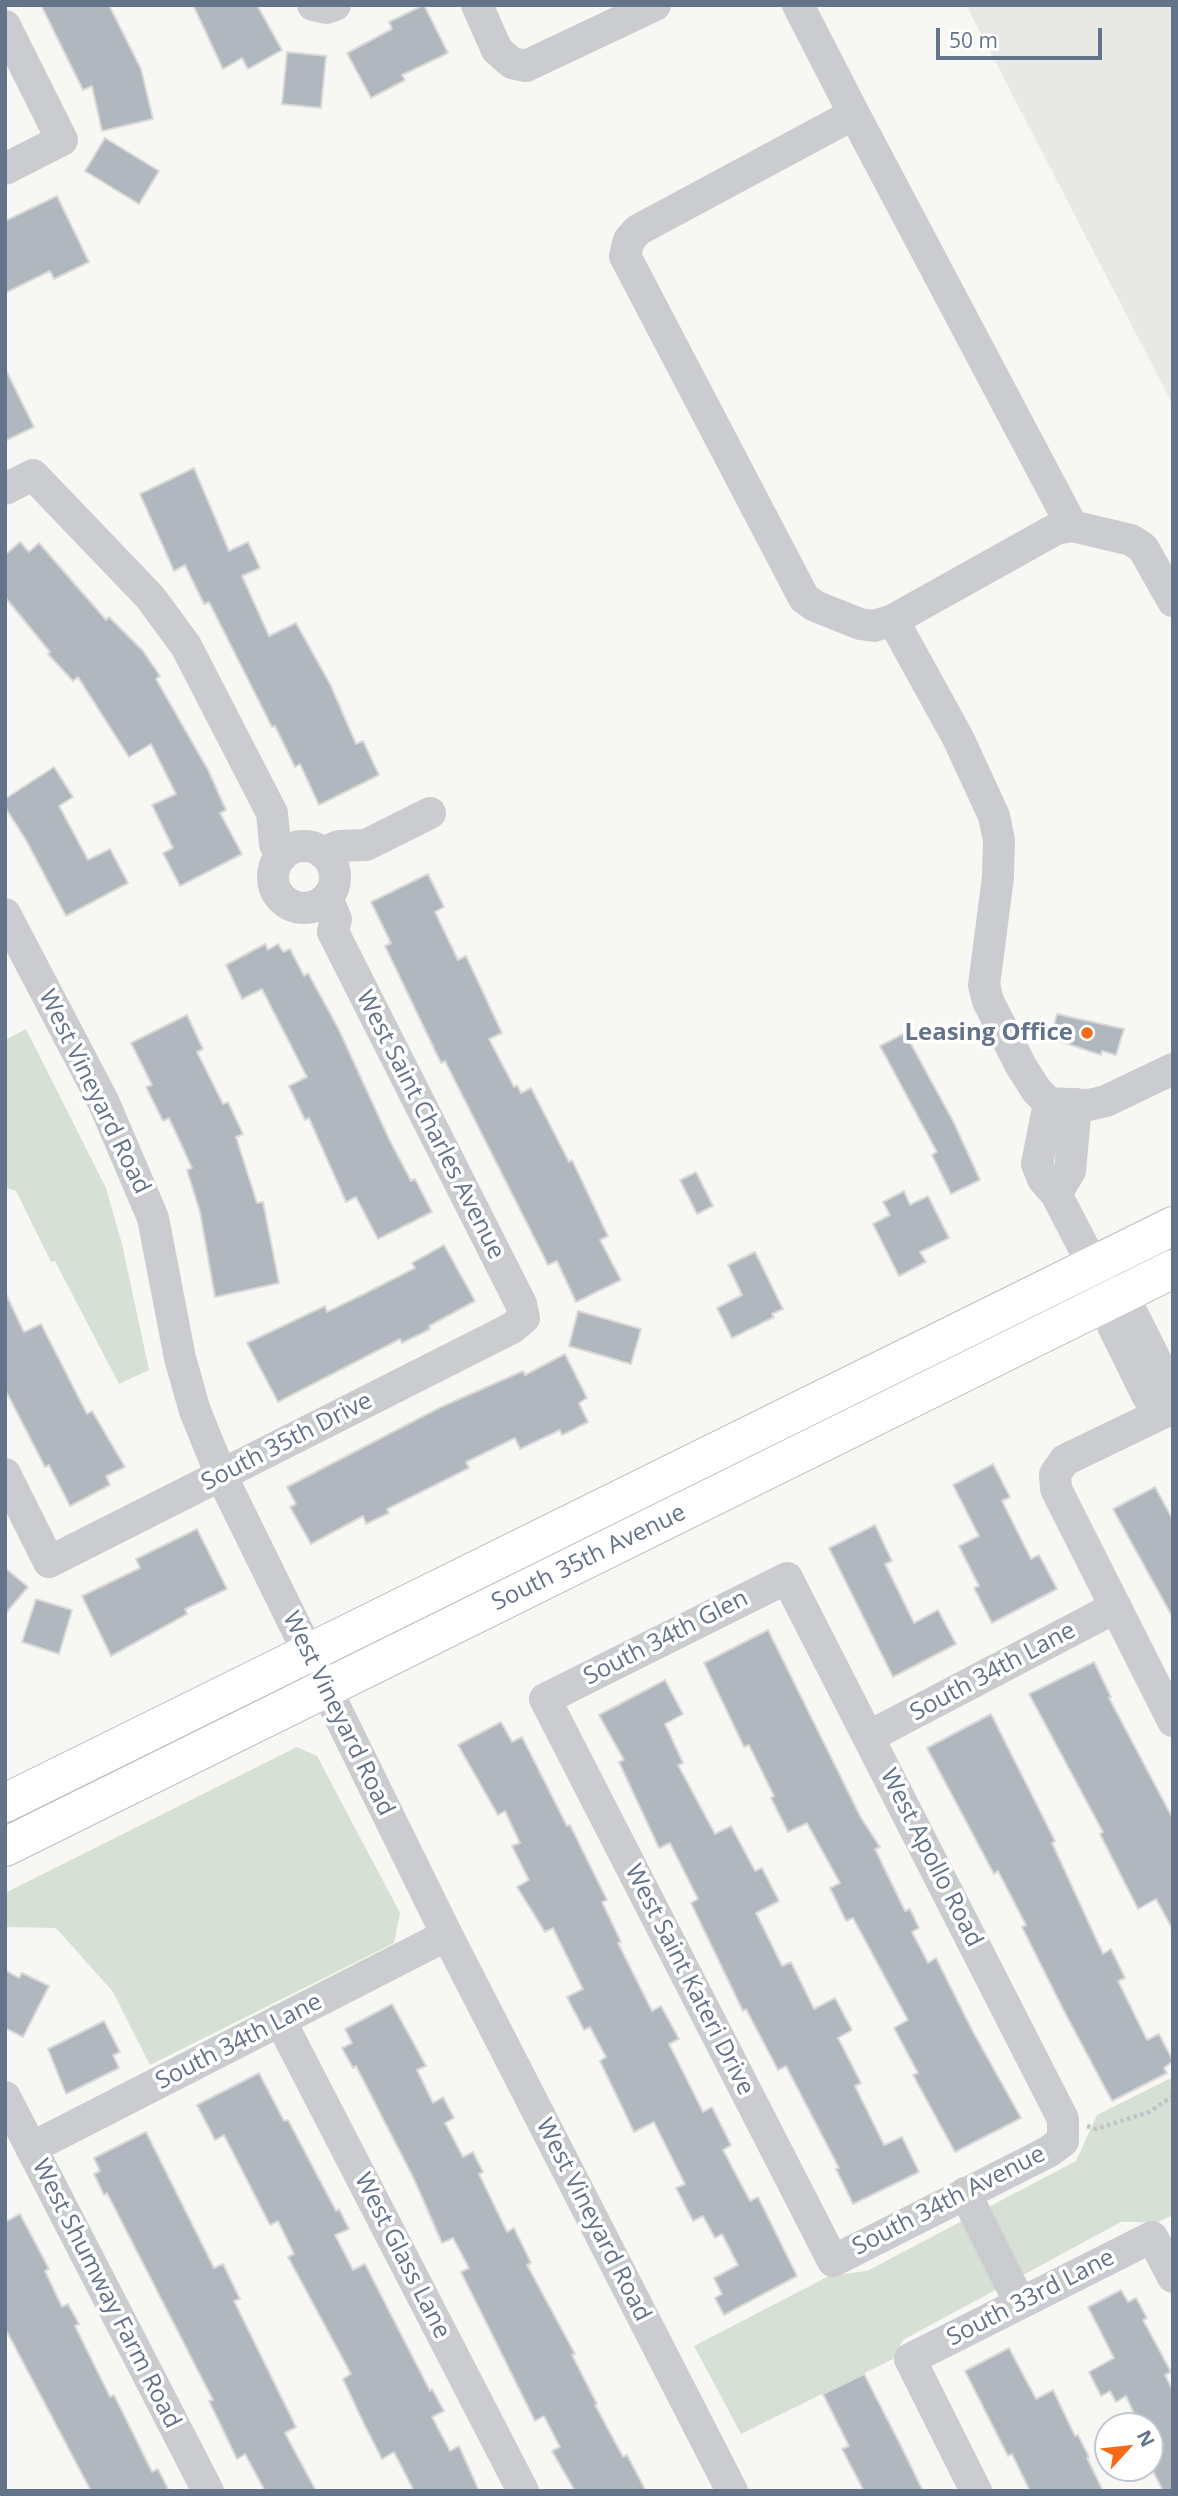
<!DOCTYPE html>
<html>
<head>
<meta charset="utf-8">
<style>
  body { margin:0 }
  #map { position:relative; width:1178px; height:2496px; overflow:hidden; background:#f7f8f4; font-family:"Open Sans",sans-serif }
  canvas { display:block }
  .frame { position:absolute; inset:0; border:7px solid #637389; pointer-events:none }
  .north { position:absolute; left:1094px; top:2412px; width:70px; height:70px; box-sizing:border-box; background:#fff; border:2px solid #c1c7d0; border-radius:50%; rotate:63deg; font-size:19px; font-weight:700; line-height:28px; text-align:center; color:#637389 }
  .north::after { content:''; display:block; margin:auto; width:24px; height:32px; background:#f66916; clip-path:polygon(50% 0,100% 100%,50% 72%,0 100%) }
  .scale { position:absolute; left:936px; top:28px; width:166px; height:32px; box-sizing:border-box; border:4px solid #637389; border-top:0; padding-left:9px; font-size:21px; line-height:24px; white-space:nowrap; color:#637389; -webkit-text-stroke:5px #fff; paint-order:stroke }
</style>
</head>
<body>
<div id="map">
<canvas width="1178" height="2496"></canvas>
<div class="frame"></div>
<div class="north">N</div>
<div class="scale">50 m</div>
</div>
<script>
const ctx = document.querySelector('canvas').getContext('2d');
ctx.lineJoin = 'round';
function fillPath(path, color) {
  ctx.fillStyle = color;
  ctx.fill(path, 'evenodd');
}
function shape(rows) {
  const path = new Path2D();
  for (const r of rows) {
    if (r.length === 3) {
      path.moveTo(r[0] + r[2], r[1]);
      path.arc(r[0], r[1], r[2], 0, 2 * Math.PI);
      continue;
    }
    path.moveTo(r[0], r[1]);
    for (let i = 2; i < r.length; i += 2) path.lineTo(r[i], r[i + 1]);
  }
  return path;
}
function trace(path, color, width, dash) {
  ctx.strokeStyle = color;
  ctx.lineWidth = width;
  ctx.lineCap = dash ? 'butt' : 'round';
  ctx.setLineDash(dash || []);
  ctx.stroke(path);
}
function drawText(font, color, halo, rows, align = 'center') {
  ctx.font = font + ' "Open Sans",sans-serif';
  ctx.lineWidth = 7;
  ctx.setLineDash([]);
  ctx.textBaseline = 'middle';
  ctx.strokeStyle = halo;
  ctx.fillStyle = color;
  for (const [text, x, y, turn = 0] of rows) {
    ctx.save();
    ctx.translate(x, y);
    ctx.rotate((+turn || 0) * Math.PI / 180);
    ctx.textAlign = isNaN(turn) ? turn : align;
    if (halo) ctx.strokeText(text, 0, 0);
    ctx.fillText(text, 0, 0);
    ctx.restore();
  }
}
fillPath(shape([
  [966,5,1173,5,1173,405]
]), '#e8e8e7');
fillPath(shape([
  [26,1029,106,1188,122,1244,149,1370,119,1384,55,1261,51,1262,16,1191,5,1187,5,1040],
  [297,1747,317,1756,400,1913,394,1943,150,2065,113,1992,56,1928,5,1927,5,1893],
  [1173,2077,1173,2215,1158,2222,1121,2222,903,2340,893,2359,741,2434,694,2346,829,2276,867,2271,1076,2161,1097,2115]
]), '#d7e0d5');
const building = shape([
  [41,5,109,5,141,69,153,119,102,131,92,86,83,90,41,5],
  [193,5,257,5,282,50,248,69,242,58,223,69,193,5],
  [424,5,448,53,402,75,405,80,371,98,347,53,392,29,389,22,424,5],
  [287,52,326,56,321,108,282,104,287,52],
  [105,138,159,171,139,204,85,171,105,138],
  [57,196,89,262,54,279,50,271,5,293,5,221,57,196],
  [5,368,34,427,5,441,5,368],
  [194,468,229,551,248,542,260,568,242,576,269,636,296,623,331,686,356,744,363,741,379,775,319,805,300,764,295,767,275,726,272,727,209,602,204,604,185,565,174,571,140,494,194,468],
  [20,542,29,552,39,543,106,620,109,617,143,651,160,676,156,679,208,770,226,810,220,813,242,854,180,886,163,853,173,848,152,805,176,794,151,744,129,757,78,677,73,681,48,654,50,652,5,597,5,555,20,542],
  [54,767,73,797,59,806,88,860,110,849,128,883,66,916,26,840,5,807,5,799,54,767],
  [428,874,444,907,435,912,458,960,466,956,502,1033,489,1039,514,1087,517,1085,521,1093,531,1088,569,1162,572,1160,608,1236,600,1240,621,1280,576,1302,557,1261,548,1265,445,1061,441,1063,385,946,391,943,371,902,428,874],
  [265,944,268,950,278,944,283,952,290,949,304,976,308,973,338,1028,389,1139,411,1181,415,1179,432,1212,378,1239,356,1197,346,1202,309,1118,305,1120,289,1086,307,1077,262,989,242,999,226,965,265,944],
  [1057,1014,1124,1029,1116,1055,1102,1051,1101,1055,1050,1038,1057,1014],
  [187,1015,203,1049,197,1052,223,1104,228,1102,243,1134,236,1137,257,1203,263,1202,279,1283,215,1297,200,1212,187,1170,192,1168,169,1118,163,1121,146,1087,152,1085,131,1043,187,1015],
  [905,1033,954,1123,980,1180,951,1194,932,1155,937,1152,880,1046,905,1033],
  [696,1172,713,1206,697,1214,680,1180,696,1172],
  [904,1191,910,1205,928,1196,949,1238,920,1252,926,1262,899,1276,873,1224,890,1215,883,1202,904,1191],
  [444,1245,475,1301,429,1326,430,1329,402,1343,400,1339,278,1402,247,1343,325,1306,327,1312,368,1292,415,1268,412,1263,444,1245],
  [755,1252,783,1309,772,1314,774,1317,732,1338,717,1308,742,1295,728,1265,755,1252],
  [5,1292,24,1332,41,1324,87,1414,92,1411,125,1467,106,1476,110,1485,70,1506,49,1465,45,1467,5,1389,5,1292],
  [578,1311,641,1329,631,1364,569,1346,578,1311],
  [565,1354,587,1398,579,1403,588,1422,562,1435,560,1430,520,1449,515,1438,466,1462,469,1468,387,1509,389,1513,366,1524,363,1516,311,1544,290,1507,296,1504,287,1487,439,1408,523,1371,525,1375,565,1354],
  [993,1464,1010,1497,1002,1501,1031,1559,1039,1555,1057,1589,992,1623,974,1588,979,1586,959,1546,979,1536,953,1485,993,1464],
  [1155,1487,1173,1520,1173,1618,1113,1509,1155,1487],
  [875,1525,892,1561,885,1564,914,1623,938,1610,956,1644,893,1677,829,1548,875,1525],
  [197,1529,227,1589,185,1609,187,1614,111,1656,82,1596,140,1568,136,1559,197,1529],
  [5,1568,28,1587,5,1614,5,1568],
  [36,1599,72,1610,59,1654,22,1642,36,1599],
  [768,1630,861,1818,880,1847,875,1849,905,1911,910,1909,919,1928,912,1932,928,1963,936,1958,972,2030,1021,2118,955,2152,913,2075,918,2073,894,2028,908,2020,853,1918,846,1921,830,1888,840,1883,807,1823,788,1832,771,1798,774,1796,749,1745,744,1747,704,1663,768,1630],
  [1094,1662,1111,1697,1109,1698,1173,1819,1173,1930,1156,1899,1138,1909,1100,1834,1103,1832,1029,1694,1094,1662],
  [665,1680,683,1714,665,1724,683,1763,678,1765,715,1834,731,1826,755,1871,762,1868,779,1901,756,1913,782,1966,791,1962,814,2009,835,1998,852,2030,838,2038,861,2083,855,2086,884,2145,902,2137,919,2172,853,2204,836,2169,839,2168,786,2066,778,2070,746,2009,743,2011,691,1903,698,1899,670,1843,659,1848,619,1762,624,1760,599,1715,665,1680],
  [991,1714,1055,1841,1052,1843,1103,1954,1111,1949,1125,1978,1118,1981,1147,2040,1159,2034,1173,2061,1164,2068,1167,2073,1112,2101,1063,2009,1022,1927,1026,1925,998,1871,994,1874,927,1748,991,1714],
  [501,1722,512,1742,522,1737,567,1826,570,1825,607,1900,602,1902,621,1942,618,1943,652,2011,661,2006,679,2039,669,2044,703,2112,712,2107,731,2145,723,2150,750,2201,758,2197,797,2276,724,2315,715,2298,722,2294,714,2278,738,2265,722,2234,715,2238,703,2216,693,2221,676,2188,685,2184,654,2122,634,2132,600,2061,606,2057,590,2027,584,2030,567,1997,583,1989,553,1928,545,1932,517,1887,529,1880,512,1846,520,1843,505,1811,498,1815,458,1745,501,1722],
  [5,1970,19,1978,22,1973,49,1986,23,2037,5,2028,5,1970],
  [392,2004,426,2066,417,2070,433,2103,443,2097,454,2118,445,2123,463,2157,473,2152,483,2172,479,2174,507,2232,514,2228,531,2263,527,2265,575,2354,572,2355,597,2404,595,2405,623,2457,627,2455,646,2491,575,2491,552,2451,560,2447,544,2416,535,2421,479,2308,461,2272,469,2268,453,2238,442,2243,414,2179,356,2066,353,2068,342,2048,352,2043,345,2029,392,2004],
  [104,2021,120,2052,113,2055,119,2068,66,2094,48,2049,104,2021],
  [259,2073,284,2121,288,2120,336,2211,339,2209,349,2229,335,2235,353,2270,365,2264,430,2391,432,2389,444,2411,432,2417,450,2451,459,2446,479,2491,414,2491,394,2452,382,2459,365,2426,343,2379,351,2374,288,2257,294,2254,278,2221,270,2225,224,2135,215,2140,197,2105,259,2073],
  [146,2132,214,2268,223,2264,240,2299,234,2301,296,2427,285,2433,316,2491,265,2491,245,2454,237,2459,209,2401,213,2400,107,2193,104,2195,94,2174,100,2171,94,2158,146,2132],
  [20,2214,49,2269,45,2271,62,2307,68,2304,79,2324,75,2326,110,2397,114,2395,152,2472,158,2469,169,2491,91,2491,5,2328,5,2222,20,2214],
  [1121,2290,1128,2302,1136,2298,1147,2318,1143,2320,1171,2372,1165,2375,1173,2391,1173,2491,1163,2491,1150,2465,1150,2426,1140,2426,1126,2396,1116,2402,1110,2391,1101,2396,1089,2372,1114,2358,1088,2307,1121,2290],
  [1009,2348,1036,2399,1053,2390,1075,2436,1078,2435,1089,2457,1087,2458,1103,2491,1030,2491,1012,2454,1008,2456,965,2371,1009,2348],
  [864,2374,901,2446,923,2491,864,2491,842,2449,849,2446,823,2394,864,2374]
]);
fillPath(building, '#b0b7bf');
trace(building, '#d9d9d7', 2);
const major = shape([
  [5,1803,1173,1226],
  [5,1847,1173,1269]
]);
trace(major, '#babdc2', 40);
trace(shape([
  [1087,2126,1096,2129,1149,2112,1173,2096]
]), '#c0c2c5', 4.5, [3.5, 3.5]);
trace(shape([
  [313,5,326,8,335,5],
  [477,5,497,50,512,63,526,66,655,5],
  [798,5,854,114],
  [5,26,62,140,5,169],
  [5,489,33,475,150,597,186,646,272,813,275,844,281,857],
  [1173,601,1143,548,1131,540,1072,526,1056,529,893,620,958,738,994,816,999,840,998,877,984,985,988,1001,1021,1066,1037,1091,1049,1103,1089,1105,1106,1101,1173,1069],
  [893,620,874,626,860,624,815,606,804,598,625,256,629,240,638,230,854,114,1072,526],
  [304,877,31],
  [323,853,339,846,366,845,430,813],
  [5,914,104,1103,153,1218,180,1358,195,1411,221,1475,447,1935,732,2491],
  [1049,1103,1037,1164,1043,1179,1056,1194,1111,1300,1113,1326,1148,1397,1164,1412],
  [1056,1194,1070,1171,1076,1104],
  [1111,1300,1133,1315,1166,1381,1164,1412],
  [1173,1408,1065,1460,1055,1474,1056,1489,1173,1721],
  [5,1474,49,1562,512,1328,524,1318,521,1304,333,932,336,919,327,898],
  [787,1578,1063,2119,1063,2141,1048,2152,833,2261,545,1699,787,1578],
  [870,1736,1116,1607],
  [280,2020,523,2491],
  [5,2097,208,2491],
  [31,2148,447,1935],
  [965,2193,1020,2303],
  [976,2491,910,2359,1152,2237,1173,2277]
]), '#caccd0', 32);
trace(major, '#fff', 38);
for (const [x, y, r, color] of [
  [1087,1033,7,"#f66916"]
]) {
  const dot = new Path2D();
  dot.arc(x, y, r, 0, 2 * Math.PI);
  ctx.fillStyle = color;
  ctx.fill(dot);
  trace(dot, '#fff', 2.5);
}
drawText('bold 24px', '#637389', '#fff', [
  ["Leasing Office",1073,1033]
], 'right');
drawText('24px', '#637389', '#fff', [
  ["West Vineyard Road",94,1092,64],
  ["West Saint Charles Avenue",430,1125,63],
  ["South 35th Drive",287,1442,-27],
  ["South 35th Avenue",589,1558,-26],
  ["South 34th Glen",666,1638,-27],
  ["South 34th Lane",993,1672,-28],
  ["West Vineyard Road",338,1714,64],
  ["West Apollo Road",931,1858,63],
  ["West Saint Kateri Drive",689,1980,63],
  ["South 34th Lane",239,2042,-27],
  ["South 34th Avenue",949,2201,-27],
  ["West Vineyard Road",593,2220,63],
  ["West Glass Lane",402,2256,63],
  ["West Shumway Farm Road",106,2294,63],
  ["South 33rd Lane",1031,2298,-27]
]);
</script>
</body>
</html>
